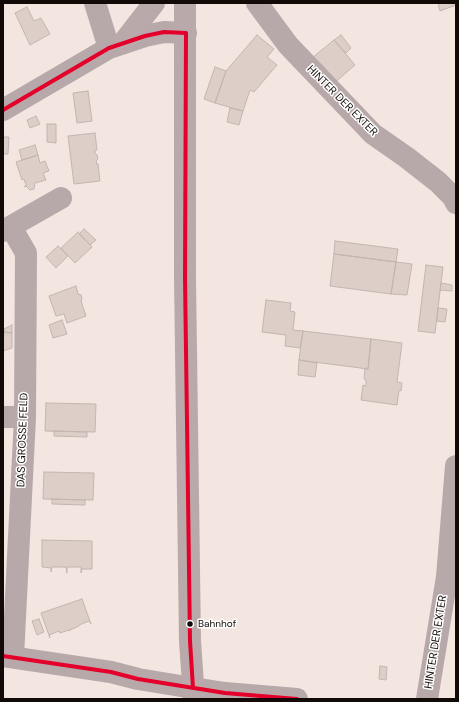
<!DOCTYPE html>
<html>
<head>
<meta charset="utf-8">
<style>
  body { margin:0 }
  #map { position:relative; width:459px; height:702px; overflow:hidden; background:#f3e5e0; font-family:"DM Sans",sans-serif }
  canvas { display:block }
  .frame { position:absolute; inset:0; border:4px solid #110a07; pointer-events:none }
</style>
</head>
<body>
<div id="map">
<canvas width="459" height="702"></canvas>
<div class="frame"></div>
</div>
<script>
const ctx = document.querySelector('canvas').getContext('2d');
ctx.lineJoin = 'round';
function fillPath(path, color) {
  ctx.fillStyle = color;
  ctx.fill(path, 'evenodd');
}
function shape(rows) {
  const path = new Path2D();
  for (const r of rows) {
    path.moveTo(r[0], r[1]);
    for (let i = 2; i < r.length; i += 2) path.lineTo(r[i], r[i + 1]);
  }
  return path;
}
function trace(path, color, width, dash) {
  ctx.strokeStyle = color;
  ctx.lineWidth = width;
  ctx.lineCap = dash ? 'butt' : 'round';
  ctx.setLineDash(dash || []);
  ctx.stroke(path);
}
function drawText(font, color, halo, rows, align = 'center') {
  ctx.font = font + ' "DM Sans",sans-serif';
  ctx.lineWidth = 3;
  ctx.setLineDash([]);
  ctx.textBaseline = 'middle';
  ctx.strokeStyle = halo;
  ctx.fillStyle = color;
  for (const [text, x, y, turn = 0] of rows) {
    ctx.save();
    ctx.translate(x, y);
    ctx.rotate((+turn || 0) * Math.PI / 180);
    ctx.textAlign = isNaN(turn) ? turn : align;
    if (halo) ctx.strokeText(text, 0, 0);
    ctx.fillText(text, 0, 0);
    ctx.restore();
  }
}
const building = shape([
  [438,3,456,3,456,5,440,11,438,3],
  [27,7,34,21,41,18,50,34,30,45,15,13,27,7],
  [257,35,274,49,267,57,277,65,254,92,250,90,243,111,215,103,226,71,257,35],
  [341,35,351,48,346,53,334,40,341,35],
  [334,40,355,65,333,84,312,58,334,40],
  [215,67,226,71,215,103,204,99,215,67],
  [88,91,92,121,77,123,73,93,88,91],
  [230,108,243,111,239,125,227,122,230,108],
  [36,116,40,124,30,128,27,120,36,116],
  [47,124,56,124,56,143,47,142,47,124],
  [95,133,97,150,95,150,95,153,97,155,98,159,96,161,97,164,98,164,100,181,74,184,68,136,95,133],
  [3,137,9,137,8,154,3,154,3,137],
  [35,145,38,155,22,160,19,150,35,145],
  [38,155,40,163,45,161,49,171,43,173,46,180,35,183,34,189,30,190,26,186,24,187,26,185,24,179,22,180,16,162,38,155],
  [84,229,96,240,90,245,79,234,84,229],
  [78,232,92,247,75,263,61,248,78,232],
  [335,241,398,249,396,262,334,254,335,241],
  [58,246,68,256,56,268,46,257,58,246],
  [334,254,396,262,391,294,330,286,334,254],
  [396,262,412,264,407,295,391,294,396,262],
  [426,265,443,267,435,333,418,331,426,265],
  [441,283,452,285,452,291,440,290,441,283],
  [76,286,78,294,81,295,82,298,81,301,86,316,67,323,64,314,56,316,49,296,76,286],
  [266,300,291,303,290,311,295,312,293,330,303,331,300,348,285,346,286,335,262,332,266,300],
  [438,308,447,309,445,322,437,321,438,308],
  [62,320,67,334,53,338,49,325,62,320],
  [12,325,12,333,4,332,4,329,12,325],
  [303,331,371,339,368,369,299,360,303,331],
  [4,332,12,333,12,348,3,351,4,332],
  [371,339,402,343,397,382,402,383,401,391,399,390,397,405,361,400,363,385,366,386,366,380,364,379,365,368,368,369,371,339],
  [299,360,317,363,315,377,298,375,299,360],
  [46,403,96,404,95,432,45,431,46,403],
  [54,431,87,432,87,437,54,436,54,431],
  [44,472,94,473,93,500,43,499,44,472],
  [52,499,85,500,85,505,52,504,52,499],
  [42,540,92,541,92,569,82,569,81,573,81,567,67,567,67,573,66,567,52,567,51,572,51,568,42,567,42,540],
  [82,599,91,624,89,621,79,625,79,626,70,630,70,631,69,630,60,633,59,631,49,635,50,638,41,613,82,599],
  [39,619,44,632,37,635,32,621,39,619],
  [380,666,387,667,386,680,379,679,380,666]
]);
fillPath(building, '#ddcec8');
trace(building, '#c1b6b2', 1);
trace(shape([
  [95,3,109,48],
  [257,3,288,45,373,134,406,157,438,182,453,197,456,203],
  [3,110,109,48,145,36,164,32,186,33],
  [11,227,26,253,25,417,13,657],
  [3,231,61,198],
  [3,417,25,417],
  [3,656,111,672,138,679,193,688,225,693,297,699],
  [427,699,447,577,456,466]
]), '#b7a8aa', 22);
trace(shape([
  [185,3,185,278,190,641,194,699],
  [123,43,154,3]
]), '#baa9aa', 22);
trace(shape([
  [3,110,109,48,145,36,164,32,186,33,185,278,190,641,193,688],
  [3,656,111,672,138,679,225,693,297,699]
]), '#e4002b', 4);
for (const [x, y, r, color] of [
  [190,624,3.5,"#110a07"]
]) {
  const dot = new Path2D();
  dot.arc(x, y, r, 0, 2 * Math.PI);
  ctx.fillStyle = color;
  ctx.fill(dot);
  trace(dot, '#fff', 1.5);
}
drawText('10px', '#110a07', '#fff', [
  ["Bahnhof",198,624]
], 'left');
drawText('11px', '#110a07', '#fff', [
  ["HINTER DER EXTER",342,101,45],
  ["DAS GROSSE FELD",23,440,-88],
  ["HINTER DER EXTER",436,642,-81]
]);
</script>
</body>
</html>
